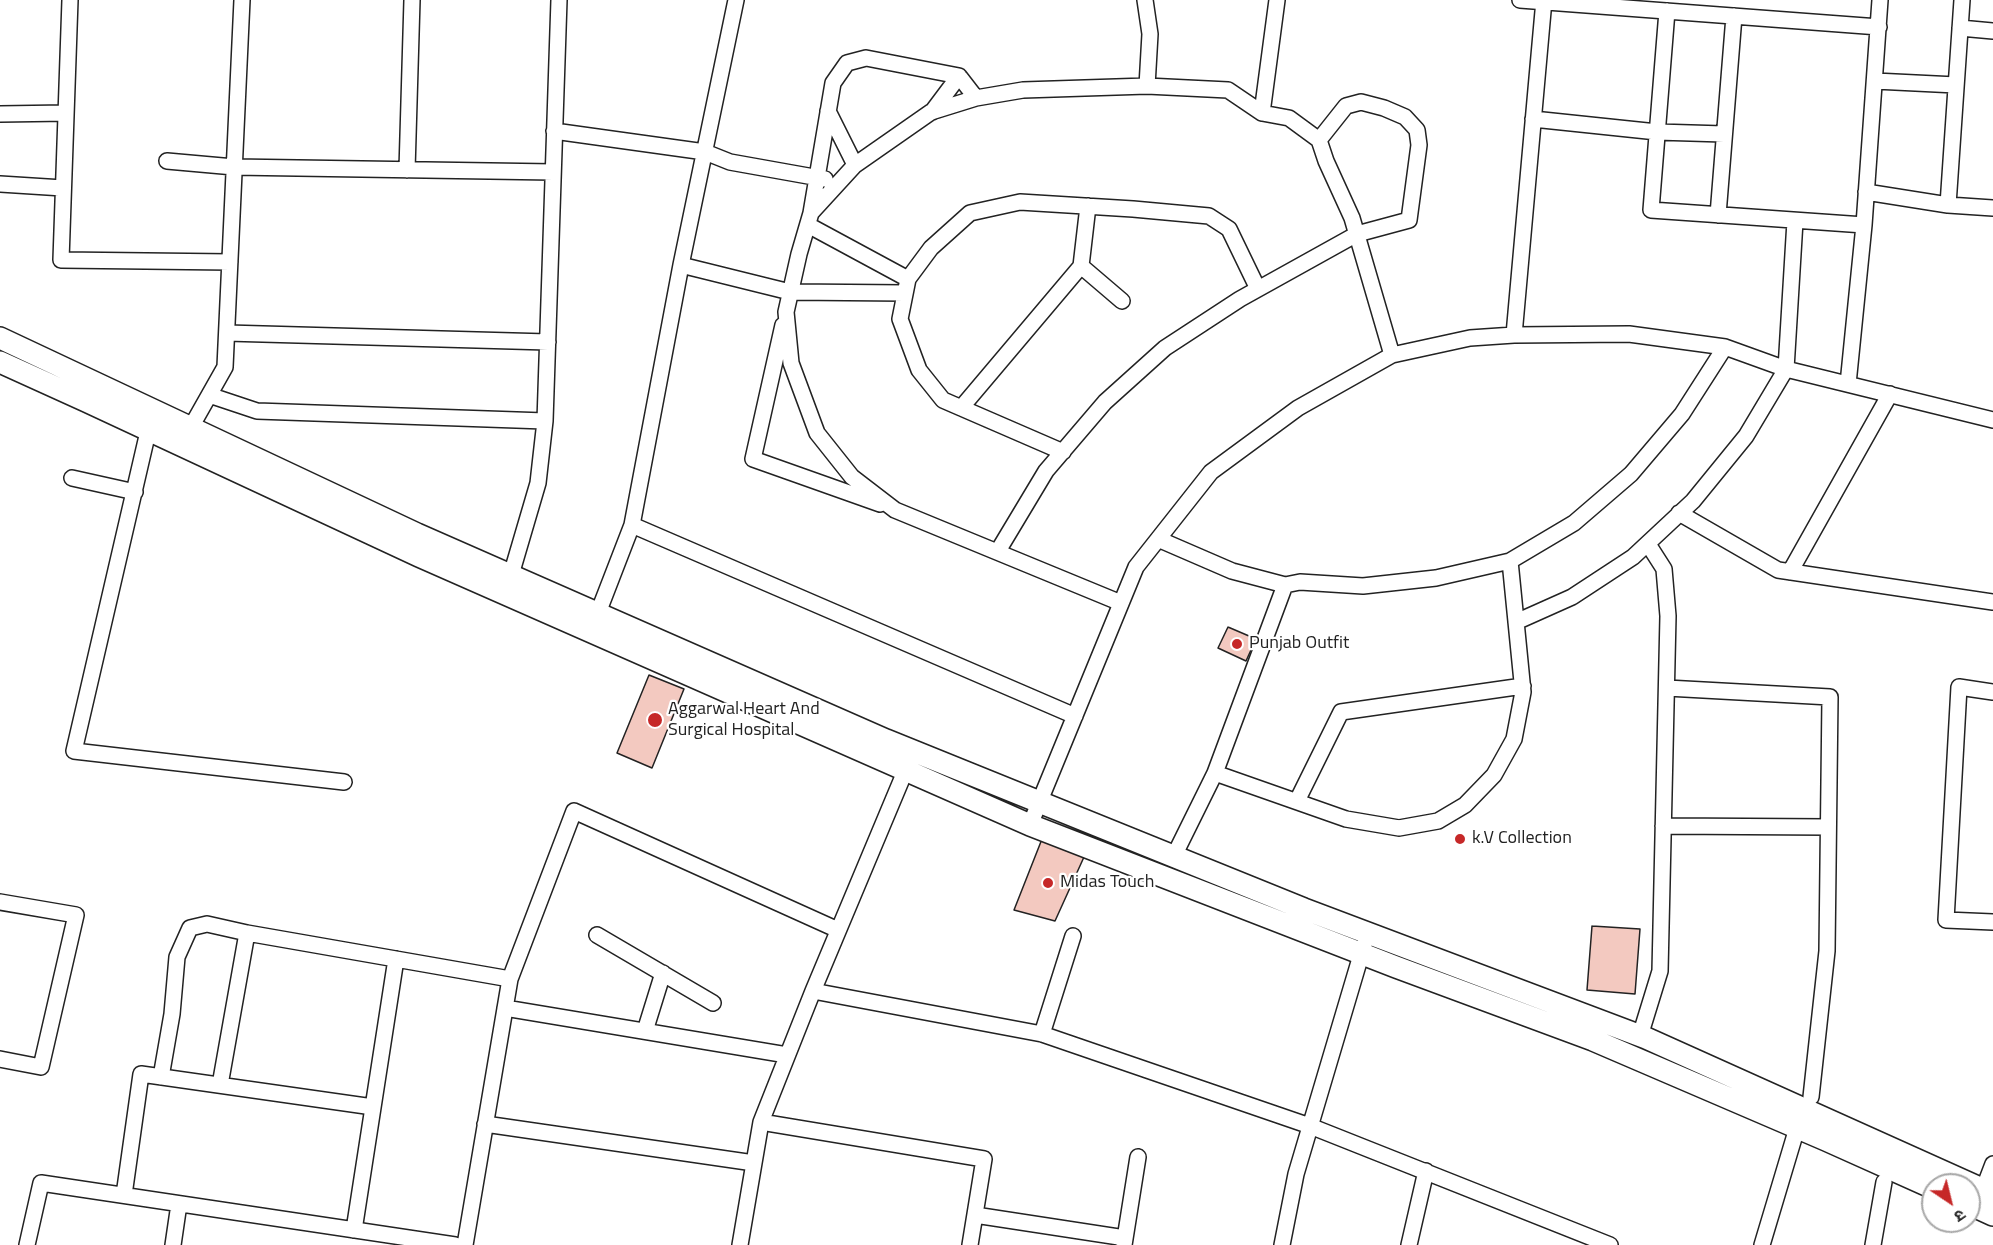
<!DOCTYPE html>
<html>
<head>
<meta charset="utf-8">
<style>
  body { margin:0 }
  #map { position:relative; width:1993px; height:1245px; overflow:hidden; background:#fff; font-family:"Titillium Web","Noto Sans Devanagari",sans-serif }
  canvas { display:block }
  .north { position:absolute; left:1921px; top:1173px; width:60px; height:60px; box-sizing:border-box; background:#fff; border:2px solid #a7a7a7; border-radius:50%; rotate:145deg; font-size:16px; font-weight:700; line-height:24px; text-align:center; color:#222 }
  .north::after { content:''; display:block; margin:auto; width:21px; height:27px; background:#c62828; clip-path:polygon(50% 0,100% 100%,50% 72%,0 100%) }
</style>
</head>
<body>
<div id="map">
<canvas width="1993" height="1245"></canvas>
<div class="north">उ</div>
</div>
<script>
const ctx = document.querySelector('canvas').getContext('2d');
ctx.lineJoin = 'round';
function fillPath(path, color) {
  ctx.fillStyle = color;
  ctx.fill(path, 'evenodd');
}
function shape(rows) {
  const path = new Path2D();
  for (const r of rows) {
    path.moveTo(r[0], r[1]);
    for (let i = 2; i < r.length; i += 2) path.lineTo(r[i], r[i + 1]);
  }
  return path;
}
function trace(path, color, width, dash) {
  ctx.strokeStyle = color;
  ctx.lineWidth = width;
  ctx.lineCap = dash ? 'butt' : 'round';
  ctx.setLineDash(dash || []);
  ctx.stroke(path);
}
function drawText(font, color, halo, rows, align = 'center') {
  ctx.font = font + ' "Titillium Web",sans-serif';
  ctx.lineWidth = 4.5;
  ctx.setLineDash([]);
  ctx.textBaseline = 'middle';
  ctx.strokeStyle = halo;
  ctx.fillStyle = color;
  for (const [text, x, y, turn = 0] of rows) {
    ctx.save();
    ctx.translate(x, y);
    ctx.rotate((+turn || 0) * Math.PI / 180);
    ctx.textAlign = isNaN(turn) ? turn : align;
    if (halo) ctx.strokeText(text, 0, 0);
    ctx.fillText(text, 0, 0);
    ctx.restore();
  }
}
const building = shape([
  [1228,627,1256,639,1246,661,1218,648,1228,627],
  [649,675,684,689,652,768,617,753,649,675],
  [1042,839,1084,857,1055,921,1014,910,1042,839],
  [1592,926,1640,929,1635,994,1587,990,1592,926]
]);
fillPath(building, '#f3c9c0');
trace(building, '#222', 1.5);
const street = shape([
  [70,0,61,260,230,262],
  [1145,0,1150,34,1147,86],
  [1520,0,1879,27],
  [1667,11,1651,210,1864,225],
  [1960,28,1993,31],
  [1875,81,1956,85],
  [828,111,855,165],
  [932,112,959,76],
  [1262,113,1277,0],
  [0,114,66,113],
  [1533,119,1657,132,1724,134],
  [554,131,705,152,730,162,825,179],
  [167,161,234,167,553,172],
  [407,170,412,0],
  [0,184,63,188],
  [1866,192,1948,205,1993,208],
  [1948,205,1962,0],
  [811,213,833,83,847,63,866,58,959,76,976,98],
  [1718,215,1734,16],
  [808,225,908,279],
  [681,265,790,292,905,293],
  [1081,266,1122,301],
  [783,325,753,459,880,504],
  [227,333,548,342],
  [1514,335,1544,0],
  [1848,384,1864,225,1880,0],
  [209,395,257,411,545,421],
  [961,408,1081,266,1088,206],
  [150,423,74,751,344,782],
  [186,436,225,367,242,0],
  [1063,452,943,400,919,370,900,319,908,279,931,248,970,213,1020,202,1133,209,1209,216,1229,229,1258,289],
  [72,478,135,492],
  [1679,513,1778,570,1993,602],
  [632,525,1075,716],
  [1158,539,1232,571,1285,585,1300,582,1363,586,1436,578,1510,561,1574,523,1631,474,1682,414,1725,347],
  [998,551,1046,471,1105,402,1165,348,1240,299,1357,234,1409,220,1419,145,1417,130,1405,117,1384,108,1361,102,1346,106,1319,140],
  [1790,572,1890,394],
  [511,575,538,483,545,421,559,0],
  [1121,603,895,510,852,477,817,433,791,363,786,312,799,254,811,213,855,165,931,112,976,98,1023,90,1147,86,1228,90,1262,113,1289,118,1319,140,1326,161,1352,218,1392,355],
  [598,613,632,525,681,265,736,0],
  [1516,622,1572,597,1633,557,1693,501,1746,436,1786,369,1795,221],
  [1667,688,1830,697,1827,951,1811,1097],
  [1993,692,1959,687,1946,920,1993,922],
  [1215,773,1346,819,1399,828,1438,821,1465,805,1494,775,1514,739,1523,692,1510,561],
  [1297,801,1341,712,1523,686],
  [1030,825,1136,567,1211,472,1298,408,1392,355,1470,338,1514,335,1629,334,1725,347,1786,369,1993,420],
  [1663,826,1828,827],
  [1174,856,1215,773,1285,585],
  [0,902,76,915,41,1067,0,1059],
  [597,935,713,1003],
  [813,991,1042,1034,1310,1126,1610,1245],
  [505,1008,787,1055],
  [645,1031,663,973],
  [1042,1034,1073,936],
  [1640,1036,1660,971,1668,616,1664,569,1648,544],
  [161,1077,172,1014,177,957,190,928,207,924,247,933],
  [220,1085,247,933,510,979],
  [761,1122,984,1159,970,1245],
  [485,1124,754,1163],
  [124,1195,141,1074,373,1107],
  [1980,1198,1993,1164],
  [975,1215,1125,1238],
  [354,1230,396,959],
  [27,1245,41,1183,455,1245],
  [173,1245,179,1204],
  [465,1245,510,979,574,811,838,930],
  [740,1245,761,1122,813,991,909,762],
  [1124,1245,1138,1157],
  [1282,1245,1296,1174,1364,945],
  [1409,1245,1426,1171],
  [1762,1245,1797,1128],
  [1873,1245,1884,1182]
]);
const secondary = shape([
  [0,338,417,534,886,740,1304,909,1646,1038,1993,1194],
  [0,362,86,401,419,556,1030,825,1396,967,1593,1040,1826,1140,1933,1188],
  [1969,1204,1993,1215]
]);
trace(street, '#222', 18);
trace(secondary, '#222', 24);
trace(street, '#fff', 15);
trace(secondary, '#fff', 21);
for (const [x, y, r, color] of [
  [1237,644,6,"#c62828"],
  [655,720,8,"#c62828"],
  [1460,839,6,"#c62828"],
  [1048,883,6,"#c62828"]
]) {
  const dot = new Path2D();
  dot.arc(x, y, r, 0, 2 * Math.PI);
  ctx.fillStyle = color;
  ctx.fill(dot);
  trace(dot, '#fff', 2);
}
drawText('18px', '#222', '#fff', [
  ["Punjab Outfit",1249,644],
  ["Aggarwal Heart And",668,710],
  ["Surgical Hospital",668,731],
  ["k.V Collection",1472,839],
  ["Midas Touch",1060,883]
], 'left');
</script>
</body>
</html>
